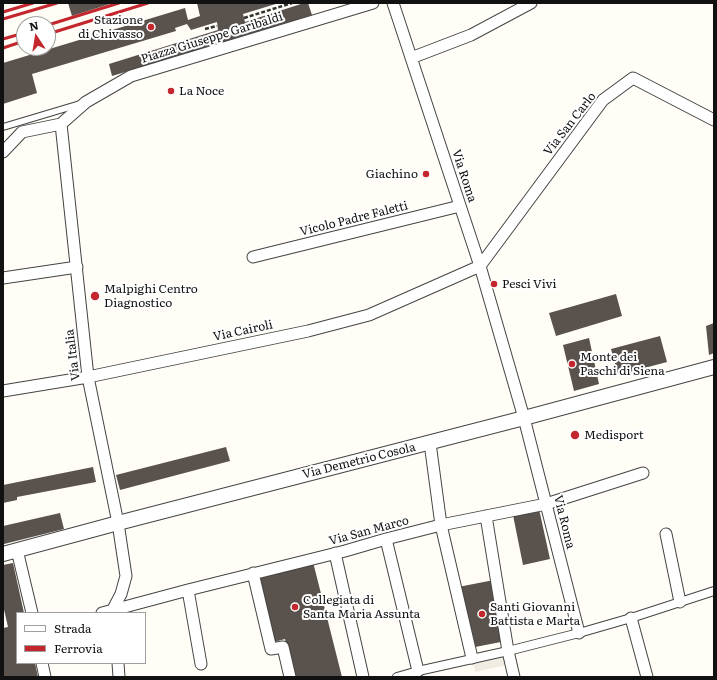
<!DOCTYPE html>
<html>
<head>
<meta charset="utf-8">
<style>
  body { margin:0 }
  #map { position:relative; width:717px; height:680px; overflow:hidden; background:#fffdf5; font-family:Literata,serif }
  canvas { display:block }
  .frame { position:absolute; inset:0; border:4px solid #111; pointer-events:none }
  .legend { position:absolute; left:16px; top:612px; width:130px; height:52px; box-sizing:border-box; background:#fff; border:1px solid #a0a0a0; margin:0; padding:5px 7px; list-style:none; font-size:12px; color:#111 }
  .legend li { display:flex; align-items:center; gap:8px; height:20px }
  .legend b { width:20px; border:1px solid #a0a0a0 }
  .north { position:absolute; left:16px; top:16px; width:40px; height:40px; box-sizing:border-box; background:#fff; border:1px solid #a0a0a0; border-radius:50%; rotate:348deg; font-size:11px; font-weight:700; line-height:16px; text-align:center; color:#111 }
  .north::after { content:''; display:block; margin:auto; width:14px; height:18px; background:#c4262e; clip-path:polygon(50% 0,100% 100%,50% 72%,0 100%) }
</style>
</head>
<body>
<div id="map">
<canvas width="717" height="680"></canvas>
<div class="frame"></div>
<ul class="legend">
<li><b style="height:5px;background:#fff"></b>Strada</li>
<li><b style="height:5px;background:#c4262e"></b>Ferrovia</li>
</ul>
<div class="north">N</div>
</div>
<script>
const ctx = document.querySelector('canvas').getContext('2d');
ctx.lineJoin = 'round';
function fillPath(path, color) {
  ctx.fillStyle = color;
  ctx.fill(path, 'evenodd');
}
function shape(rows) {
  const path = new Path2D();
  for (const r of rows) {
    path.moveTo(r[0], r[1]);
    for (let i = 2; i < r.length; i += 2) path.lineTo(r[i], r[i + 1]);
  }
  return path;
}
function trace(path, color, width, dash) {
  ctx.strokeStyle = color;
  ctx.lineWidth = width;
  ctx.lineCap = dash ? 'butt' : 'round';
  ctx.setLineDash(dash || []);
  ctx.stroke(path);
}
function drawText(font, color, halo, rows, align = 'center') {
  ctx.font = font + ' Literata,serif';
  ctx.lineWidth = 4;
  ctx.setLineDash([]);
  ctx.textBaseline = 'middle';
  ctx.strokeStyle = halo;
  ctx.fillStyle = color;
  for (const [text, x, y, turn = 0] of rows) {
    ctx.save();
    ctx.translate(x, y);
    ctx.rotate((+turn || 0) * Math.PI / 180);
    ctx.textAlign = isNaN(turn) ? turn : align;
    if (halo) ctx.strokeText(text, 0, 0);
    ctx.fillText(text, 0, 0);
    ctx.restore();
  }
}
fillPath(shape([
  [508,651,511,664,475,672,472,658]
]), '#f1ede2');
fillPath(shape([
  [68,3,113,3,72,16],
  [197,3,279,3,243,14,245,22,304,3,308,3,312,15,112,76,109,64,218,30,217,22,191,30,187,24,175,28,176,31,32,74,37,93,3,104,3,63,185,8,188,20,200,16],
  [616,294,622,316,556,336,549,313],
  [714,323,714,353,709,355,706,326],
  [660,336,667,362,618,375,611,349],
  [589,338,599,384,574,391,563,345],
  [226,447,230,461,120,490,116,475],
  [93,467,96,482,17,497,17,500,3,503,3,485],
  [539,509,550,559,523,565,513,515],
  [60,513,64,529,4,544,3,526],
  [313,562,342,677,294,677,285,639,274,642,258,576],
  [13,563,24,613,17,613,17,663,35,663,38,677,3,677,3,628,8,627,3,605,3,565],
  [494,580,506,641,470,648,458,587]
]), '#5a524d');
const service = shape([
  [3,127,80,104]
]);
const pedestrian = shape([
  [397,677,418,671,508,651,579,633,631,618,714,591]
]);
const minor = shape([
  [393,3,480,266,524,418,579,633],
  [411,58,471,35,531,3],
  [3,152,22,132,61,124],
  [253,257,460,206],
  [3,278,77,267],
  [3,391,88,377,308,331,369,315,480,266,603,100,633,78,714,120],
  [430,443,441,525,472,658],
  [486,516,508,651,514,677],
  [666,534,680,602],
  [386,539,418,671],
  [17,550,32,613],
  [335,553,363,677],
  [253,573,271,649,283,647,290,677],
  [188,590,201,664],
  [112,611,121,594,126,576,118,523,88,377,61,124,86,102,131,76,373,3],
  [102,613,188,590,345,551,386,539,441,525,546,504,643,473],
  [631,618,647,677],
  [42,663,45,677],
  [118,663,119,677]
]);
const tertiary = shape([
  [3,554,118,523,524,418,714,367]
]);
trace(service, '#444', 8);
trace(pedestrian, '#444', 10);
trace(minor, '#444', 13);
trace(tertiary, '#444', 16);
trace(shape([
  [244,18,292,3],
  [205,29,217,26]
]), '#333', 2.5, [4, 2]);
trace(service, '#fff', 5.5);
trace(pedestrian, '#fff', 8);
trace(minor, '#fff', 11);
trace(tertiary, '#fff', 14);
trace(shape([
  [3,12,33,3],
  [3,19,57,3],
  [48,25,119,3],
  [48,34,148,3],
  [3,39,24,33],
  [3,48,24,41]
]), '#c4262e', 3);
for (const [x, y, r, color] of [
  [151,27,4,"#c4262e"],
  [171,91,4,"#c4262e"],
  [426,174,4,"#c4262e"],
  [494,284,4,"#c4262e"],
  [95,296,5,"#c4262e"],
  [572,364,4,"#c4262e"],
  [575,435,5,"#c4262e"],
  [295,607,4,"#c4262e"],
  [482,614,4,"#c4262e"]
]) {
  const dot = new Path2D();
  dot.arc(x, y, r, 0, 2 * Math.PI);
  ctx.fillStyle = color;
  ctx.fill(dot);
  trace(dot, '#fff', 1.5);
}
drawText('12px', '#111', '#fff', [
  ["Stazione",143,20,"right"],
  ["di Chivasso",143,34,"right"],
  ["La Noce",179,91],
  ["Giachino",418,174,"right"],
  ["Pesci Vivi",502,284],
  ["Malpighi Centro",104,289],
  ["Diagnostico",104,303],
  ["Monte dei",580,357],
  ["Paschi di Siena",580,371],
  ["Medisport",584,435],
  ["Collegiata di",303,600],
  ["Santa Maria Assunta",303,614],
  ["Santi Giovanni",490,607],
  ["Battista e Marta",490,621]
], 'left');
drawText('12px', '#111', '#fff', [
  ["Piazza Giuseppe Garibaldi",212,38,-17],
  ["Via San Carlo",570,124,-52],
  ["Via Roma",464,176,72],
  ["Vicolo Padre Faletti",354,219,-14],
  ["Via Cairoli",243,331,-12],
  ["Via Italia",73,355,-97],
  ["Via Demetrio Cosola",359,461,-14],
  ["Via Roma",564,522,76],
  ["Via San Marco",369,531,-15]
]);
</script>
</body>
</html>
